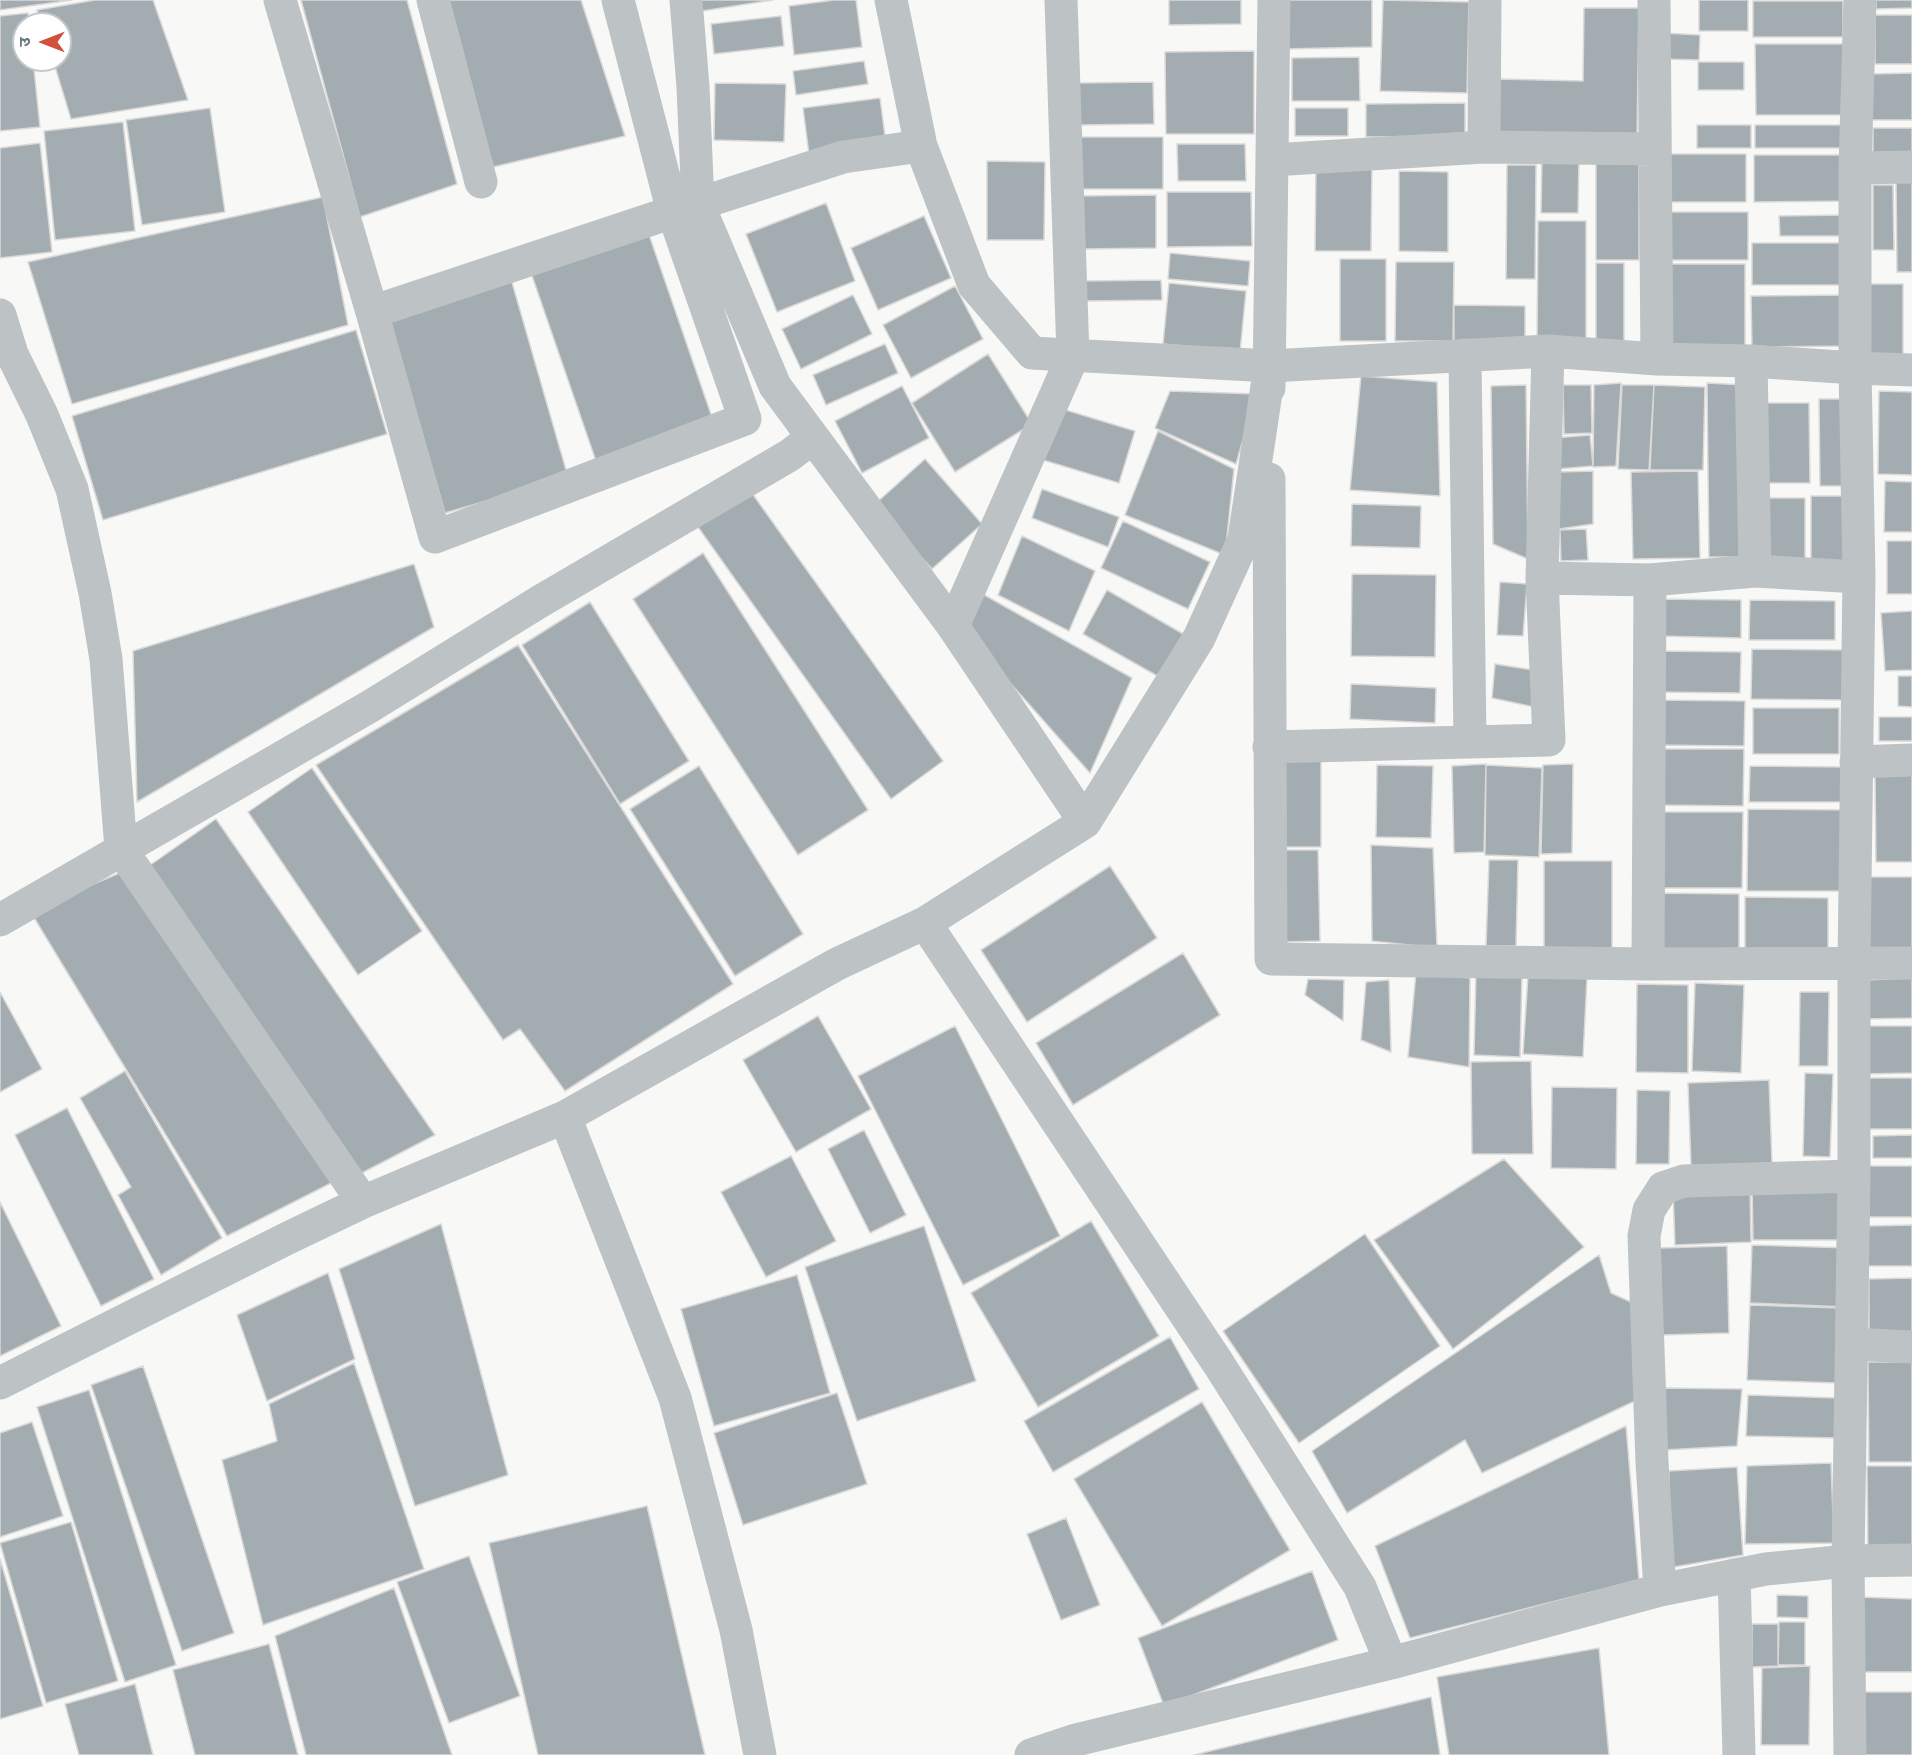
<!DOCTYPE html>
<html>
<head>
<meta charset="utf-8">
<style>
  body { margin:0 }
  #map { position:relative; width:1912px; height:1755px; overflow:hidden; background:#f8f8f6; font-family:Overpass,"Noto Sans Devanagari",sans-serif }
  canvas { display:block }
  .north { position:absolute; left:12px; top:12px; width:60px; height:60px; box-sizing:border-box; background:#fff; border:2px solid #c2c8cb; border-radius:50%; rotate:270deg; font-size:16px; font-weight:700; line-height:24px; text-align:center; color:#66767d }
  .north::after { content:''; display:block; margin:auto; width:21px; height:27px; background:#d1513d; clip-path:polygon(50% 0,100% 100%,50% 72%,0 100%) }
</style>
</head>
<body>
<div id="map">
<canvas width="1912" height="1755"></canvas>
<div class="north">उ</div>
</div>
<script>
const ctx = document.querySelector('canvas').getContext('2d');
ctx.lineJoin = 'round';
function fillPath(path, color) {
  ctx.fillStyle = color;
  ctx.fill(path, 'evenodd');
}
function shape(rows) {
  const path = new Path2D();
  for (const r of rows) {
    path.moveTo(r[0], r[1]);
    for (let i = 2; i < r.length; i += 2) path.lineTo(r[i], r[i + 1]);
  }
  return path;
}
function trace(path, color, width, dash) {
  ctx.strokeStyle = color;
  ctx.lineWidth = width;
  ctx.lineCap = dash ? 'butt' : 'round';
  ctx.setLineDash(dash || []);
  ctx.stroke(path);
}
const building = shape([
  [0,0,72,0,0,10,0,0],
  [95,0,153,0,188,100,71,119,53,60,60,60,60,24,42,24,37,10,95,0],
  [301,0,407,0,457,184,360,217,301,0],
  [449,0,581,0,625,136,493,167,449,0],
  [701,0,773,0,702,11,701,0],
  [834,0,856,0,862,47,794,55,789,6,834,0],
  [1169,0,1241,0,1241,24,1169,25,1169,0],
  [1283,0,1372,0,1372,47,1284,49,1283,0],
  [1383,0,1469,2,1467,93,1380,91,1383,0],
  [1699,0,1748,0,1748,31,1699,31,1699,0],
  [1876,0,1912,0,1912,8,1876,9,1876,0],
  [1753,1,1843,1,1843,37,1753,37,1753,1],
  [1584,8,1639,8,1637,137,1499,136,1499,79,1583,81,1584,8],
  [28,13,29,24,24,24,24,60,33,60,40,127,0,131,0,16,28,13],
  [1875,15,1912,15,1912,64,1875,64,1875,15],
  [781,16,784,46,714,54,711,24,781,16],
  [1663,33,1700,35,1699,60,1662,59,1663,33],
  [1755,44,1850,44,1850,115,1756,115,1755,44],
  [1254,51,1254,134,1166,134,1165,52,1254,51],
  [1359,57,1360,101,1292,101,1292,58,1359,57],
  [864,61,868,84,796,95,793,71,864,61],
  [1698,62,1744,62,1744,90,1698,90,1698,62],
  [1912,73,1912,120,1870,120,1870,74,1912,73],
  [1153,82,1154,124,1080,125,1079,83,1153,82],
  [715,83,786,84,784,142,714,140,715,83],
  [880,98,886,144,809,154,803,108,880,98],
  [1465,103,1465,136,1366,137,1366,104,1465,103],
  [210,108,225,212,142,225,126,120,210,108],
  [1295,108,1348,108,1348,136,1295,136,1295,108],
  [123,122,135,231,55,240,44,131,123,122],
  [1697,125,1751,125,1751,148,1697,148,1697,125],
  [1755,125,1850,125,1850,148,1755,148,1755,125],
  [1873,128,1912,128,1912,155,1873,155,1873,128],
  [1081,137,1163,137,1163,189,1081,189,1081,137],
  [40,143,52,252,0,258,0,148,40,143],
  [1177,144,1245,144,1246,181,1178,181,1177,144],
  [1662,154,1746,154,1746,202,1662,202,1662,154],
  [1754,155,1850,155,1850,201,1754,202,1754,155],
  [1542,156,1579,156,1578,213,1541,213,1542,156],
  [987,161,1045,162,1044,240,987,240,987,161],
  [1316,161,1372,161,1371,251,1315,251,1316,161],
  [1596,162,1639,162,1639,260,1596,260,1596,162],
  [1507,165,1536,165,1535,279,1506,279,1507,165],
  [1399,171,1448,172,1448,252,1399,251,1399,171],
  [1896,178,1912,178,1912,272,1897,272,1896,178],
  [1873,185,1893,185,1894,250,1873,250,1873,185],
  [1167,192,1251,192,1252,246,1167,247,1167,192],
  [1156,195,1156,248,1080,249,1079,196,1156,195],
  [323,197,348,325,72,404,28,262,323,197],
  [826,203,855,281,777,312,746,234,826,203],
  [1666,212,1748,212,1748,260,1666,260,1666,212],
  [1843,215,1843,236,1780,236,1779,216,1843,215],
  [924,216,951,278,878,310,851,248,924,216],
  [1538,221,1586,221,1586,342,1537,342,1538,221],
  [646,226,714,423,597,464,529,267,646,226],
  [1752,243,1841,243,1841,285,1752,285,1752,243],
  [1170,253,1250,261,1248,286,1168,279,1170,253],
  [1340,259,1386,259,1386,341,1340,341,1340,259],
  [1396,262,1454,262,1453,341,1395,341,1396,262],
  [1596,263,1624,263,1624,343,1596,343,1596,263],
  [1671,264,1745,264,1745,352,1671,352,1671,264],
  [511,279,568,477,445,513,388,315,511,279],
  [1161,280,1162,300,1084,301,1084,281,1161,280],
  [1169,283,1246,291,1240,352,1163,344,1169,283],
  [1869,284,1903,284,1903,360,1869,360,1869,284],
  [955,286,983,339,911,378,883,325,955,286],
  [853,295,872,334,801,369,782,329,853,295],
  [1847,295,1847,346,1752,347,1751,296,1847,295],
  [1454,305,1525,306,1525,342,1454,341,1454,305],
  [356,330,387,434,103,520,72,416,356,330],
  [885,344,898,373,826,405,813,375,885,344],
  [988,354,1032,424,955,472,912,403,988,354],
  [1361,376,1437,382,1440,496,1350,490,1361,376],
  [1621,383,1616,466,1593,467,1594,385,1621,383],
  [1707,383,1744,385,1745,557,1709,557,1707,383],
  [1526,385,1528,559,1493,544,1491,386,1526,385],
  [1563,385,1591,385,1592,433,1564,434,1563,385],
  [1622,385,1654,385,1649,470,1618,469,1622,385],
  [1654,385,1705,387,1703,470,1650,470,1654,385],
  [902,386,929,438,862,473,835,421,902,386],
  [1170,391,1256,394,1236,464,1155,428,1170,391],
  [1879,391,1912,392,1912,475,1878,474,1879,391],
  [1819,399,1851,399,1852,486,1820,486,1819,399],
  [1758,403,1809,403,1810,483,1759,483,1758,403],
  [1059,408,1135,431,1119,483,1043,460,1059,408],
  [1158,431,1234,469,1225,555,1125,515,1158,431],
  [1590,435,1593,466,1557,469,1554,438,1590,435],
  [925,459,982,524,932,569,874,505,925,459],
  [1593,471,1593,524,1559,529,1559,472,1593,471],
  [1698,471,1700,558,1633,559,1631,472,1698,471],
  [1885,481,1912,482,1912,532,1884,532,1885,481],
  [749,489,943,761,891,799,698,527,749,489],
  [1042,489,1119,517,1108,547,1032,518,1042,489],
  [1811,496,1847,496,1847,563,1811,563,1811,496],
  [1762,498,1805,498,1805,568,1762,568,1762,498],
  [1352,504,1421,506,1420,548,1351,546,1352,504],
  [1123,521,1210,562,1188,609,1101,568,1123,521],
  [1586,529,1588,560,1561,561,1560,530,1586,529],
  [1022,536,1095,571,1069,631,998,595,1022,536],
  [1887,541,1912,541,1912,594,1887,594,1887,541],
  [703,553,868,810,798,855,633,599,703,553],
  [414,564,434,627,137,802,133,651,414,564],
  [1352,574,1436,575,1435,657,1351,656,1352,574],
  [1500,582,1527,584,1523,636,1497,635,1500,582],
  [1107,590,1185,635,1161,678,1083,634,1107,590],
  [979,592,1132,678,1090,773,957,623,979,592],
  [1659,599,1741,600,1741,638,1658,636,1659,599],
  [1750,600,1835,601,1835,640,1749,640,1750,600],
  [590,602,689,761,620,804,522,645,590,602],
  [1912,611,1912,670,1885,671,1881,613,1912,611],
  [518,645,733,984,565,1091,520,1029,503,1040,316,765,518,645],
  [1752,649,1844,650,1843,700,1751,699,1752,649],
  [1658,651,1741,652,1740,693,1658,692,1658,651],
  [1495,664,1533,670,1534,707,1492,698,1495,664],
  [1898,676,1912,676,1912,707,1898,706,1898,676],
  [1351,684,1436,688,1435,723,1350,719,1351,684],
  [1653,700,1745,701,1744,746,1652,745,1653,700],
  [1753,708,1839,708,1839,754,1753,754,1753,708],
  [1879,717,1912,717,1912,741,1879,741,1879,717],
  [1658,749,1744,749,1743,806,1658,805,1658,749],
  [1282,760,1321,760,1321,847,1282,847,1282,760],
  [1486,764,1484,852,1454,853,1452,766,1486,764],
  [1573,764,1572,853,1541,854,1543,765,1573,764],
  [1377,765,1433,766,1431,838,1376,837,1377,765],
  [1486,765,1542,768,1539,857,1485,855,1486,765],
  [699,766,803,934,735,976,630,809,699,766],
  [1750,766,1842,767,1841,802,1749,802,1750,766],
  [312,768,422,931,358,975,248,812,312,768],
  [1912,774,1912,862,1876,862,1875,775,1912,774],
  [1748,809,1845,810,1844,891,1747,891,1748,809],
  [1655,812,1743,812,1742,888,1654,888,1655,812],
  [216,819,435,1135,356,1176,146,868,216,819],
  [1371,845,1433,848,1437,948,1372,941,1371,845],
  [1280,850,1318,850,1320,941,1282,942,1280,850],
  [1489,860,1518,860,1516,946,1486,946,1489,860],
  [1544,861,1612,861,1612,951,1544,951,1544,861],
  [1110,866,1157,938,1027,1022,981,950,1110,866],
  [122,872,335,1181,227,1236,30,911,122,872],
  [1867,877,1912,877,1912,950,1867,950,1867,877],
  [1654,893,1739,894,1739,952,1653,951,1654,893],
  [1745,897,1828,898,1828,953,1745,952,1745,897],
  [1183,953,1220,1015,1073,1105,1036,1043,1183,953],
  [1476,972,1522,973,1520,1057,1474,1055,1476,972],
  [1416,973,1470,978,1469,1067,1408,1057,1416,973],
  [1528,975,1587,978,1583,1057,1523,1054,1528,975],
  [1912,978,1912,1018,1865,1019,1864,980,1912,978],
  [1308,979,1344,980,1343,1021,1305,995,1308,979],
  [1389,980,1391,1052,1361,1040,1366,982,1389,980],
  [1695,983,1744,985,1741,1073,1692,1071,1695,983],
  [1637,984,1688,985,1688,1073,1636,1072,1637,984],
  [0,992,42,1069,0,1092,0,992],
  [1800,992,1829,992,1828,1066,1799,1066,1800,992],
  [818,1016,871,1109,796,1152,743,1060,818,1016],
  [955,1026,1060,1236,963,1285,858,1076,955,1026],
  [1862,1026,1912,1026,1912,1073,1862,1074,1862,1026],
  [1531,1061,1533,1154,1472,1154,1471,1062,1531,1061],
  [125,1071,222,1238,161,1275,118,1195,131,1187,80,1098,125,1071],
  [1805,1073,1833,1074,1830,1157,1803,1156,1805,1073],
  [1867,1078,1912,1078,1912,1129,1867,1129,1867,1078],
  [1769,1080,1772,1163,1691,1166,1688,1083,1769,1080],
  [1552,1087,1617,1088,1616,1169,1551,1168,1552,1087],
  [1637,1090,1670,1091,1669,1164,1636,1164,1637,1090],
  [67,1108,154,1279,101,1306,15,1135,67,1108],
  [864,1130,906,1215,870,1233,828,1149,864,1130],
  [1912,1135,1912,1158,1873,1158,1873,1136,1912,1135],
  [791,1156,836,1241,766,1277,721,1192,791,1156],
  [1504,1159,1584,1247,1453,1349,1374,1240,1504,1159],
  [1869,1166,1912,1166,1912,1217,1869,1217,1869,1166],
  [1846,1182,1846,1240,1753,1240,1752,1183,1846,1182],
  [1750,1188,1751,1242,1675,1245,1673,1190,1750,1188],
  [0,1202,61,1326,0,1356,0,1202],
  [1091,1221,1159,1336,1038,1407,971,1293,1091,1221],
  [441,1224,508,1475,415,1506,339,1269,441,1224],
  [1912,1225,1912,1266,1868,1266,1868,1226,1912,1225],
  [924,1226,976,1381,857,1421,805,1267,924,1226],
  [1365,1234,1440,1346,1299,1443,1223,1331,1365,1234],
  [1752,1245,1850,1248,1847,1307,1750,1303,1752,1245],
  [1727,1246,1729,1333,1662,1335,1660,1248,1727,1246],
  [1599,1255,1611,1293,1633,1303,1637,1400,1482,1473,1465,1440,1347,1513,1312,1451,1599,1255],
  [328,1273,355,1359,267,1401,237,1315,328,1273],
  [797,1275,830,1393,714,1426,681,1309,797,1275],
  [1912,1278,1912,1337,1869,1337,1869,1279,1912,1278],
  [1750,1305,1839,1308,1837,1383,1747,1380,1750,1305],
  [1170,1337,1199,1389,1053,1472,1024,1421,1170,1337],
  [1868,1362,1912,1362,1912,1462,1869,1462,1868,1362],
  [354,1363,424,1569,263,1625,222,1460,277,1441,269,1404,354,1363],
  [143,1366,234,1633,182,1651,91,1385,143,1366],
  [1663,1388,1742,1389,1737,1446,1663,1450,1663,1388],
  [89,1390,176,1665,125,1682,37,1407,89,1390],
  [837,1393,867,1484,743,1525,714,1433,837,1393],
  [1748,1395,1837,1398,1837,1438,1746,1436,1748,1395],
  [1202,1402,1290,1550,1162,1626,1074,1479,1202,1402],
  [32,1422,63,1516,0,1537,0,1433,32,1422],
  [1626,1426,1639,1580,1410,1638,1375,1546,1626,1426],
  [1831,1463,1834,1543,1745,1544,1747,1466,1831,1463],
  [1867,1466,1912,1466,1912,1554,1868,1555,1867,1466],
  [1737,1467,1743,1555,1668,1568,1669,1471,1737,1467],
  [647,1506,705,1755,538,1755,489,1543,647,1506],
  [1066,1518,1100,1605,1061,1620,1027,1534,1066,1518],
  [71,1522,118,1681,46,1703,0,1543,71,1522],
  [469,1556,520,1696,449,1723,397,1582,469,1556],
  [0,1559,43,1706,0,1719,0,1559],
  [1312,1571,1338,1640,1164,1706,1138,1638,1312,1571],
  [394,1588,452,1755,306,1755,275,1636,394,1588],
  [1777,1595,1808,1596,1808,1618,1777,1617,1777,1595],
  [1859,1597,1912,1599,1912,1672,1858,1672,1859,1597],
  [1779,1622,1805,1622,1805,1665,1778,1665,1779,1622],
  [1752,1624,1778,1624,1778,1666,1752,1667,1752,1624],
  [269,1644,298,1755,195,1755,173,1670,269,1644],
  [1599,1648,1609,1755,1449,1755,1437,1677,1599,1648],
  [1810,1666,1809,1745,1761,1745,1762,1668,1810,1666],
  [135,1684,153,1755,79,1755,65,1704,135,1684],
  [1854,1692,1912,1692,1912,1755,1854,1755,1854,1692],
  [1431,1697,1440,1755,1194,1755,1431,1697]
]);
fillPath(building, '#a3acb0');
trace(building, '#dad9d8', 1.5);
trace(shape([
  [280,0,372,312,435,537,745,419,673,212,618,0],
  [433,0,481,182],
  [686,0,693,87,698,204,775,386,953,626,1085,822],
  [891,0,921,146,974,285,1032,353,1270,366,1548,351,1657,359,1751,361,1855,368,1912,370],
  [1654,0,1657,359],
  [1484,147,1485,0],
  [1272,160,1484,147,1655,149],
  [1855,168,1912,167],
  [698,204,843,157,921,146],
  [372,312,673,212],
  [0,315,12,354,42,415,72,489,95,593,106,659,121,849,363,1202],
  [1465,355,1470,742],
  [1751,361,1755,571],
  [1269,388,1274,0],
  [1269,479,1271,959,1648,964,1912,963],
  [1542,578,1650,580,1755,571,1859,577],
  [953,626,1073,356,1061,0],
  [1269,747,1549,740,1542,578,1548,351],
  [1856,762,1912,760],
  [0,920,369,707,539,602,790,455,812,438],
  [925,923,1218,1363,1360,1587,1391,1663],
  [1648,964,1650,580],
  [565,1117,675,1398,736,1630,760,1755],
  [1852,1344,1912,1347],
  [0,1383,288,1238,363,1202,565,1117,837,964,925,923,1085,822,1199,638,1244,539,1270,366],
  [1734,1575,1739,1755],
  [1660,1590,1652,1462,1644,1236,1649,1210,1663,1188,1684,1181,1854,1176],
  [1031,1755,1076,1740,1391,1663,1660,1590,1766,1569,1848,1561,1912,1560],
  [1850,1755,1848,1561,1854,1176,1854,964,1859,577,1855,368,1855,168,1860,0]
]), '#bdc2c5', 33);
</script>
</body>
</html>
